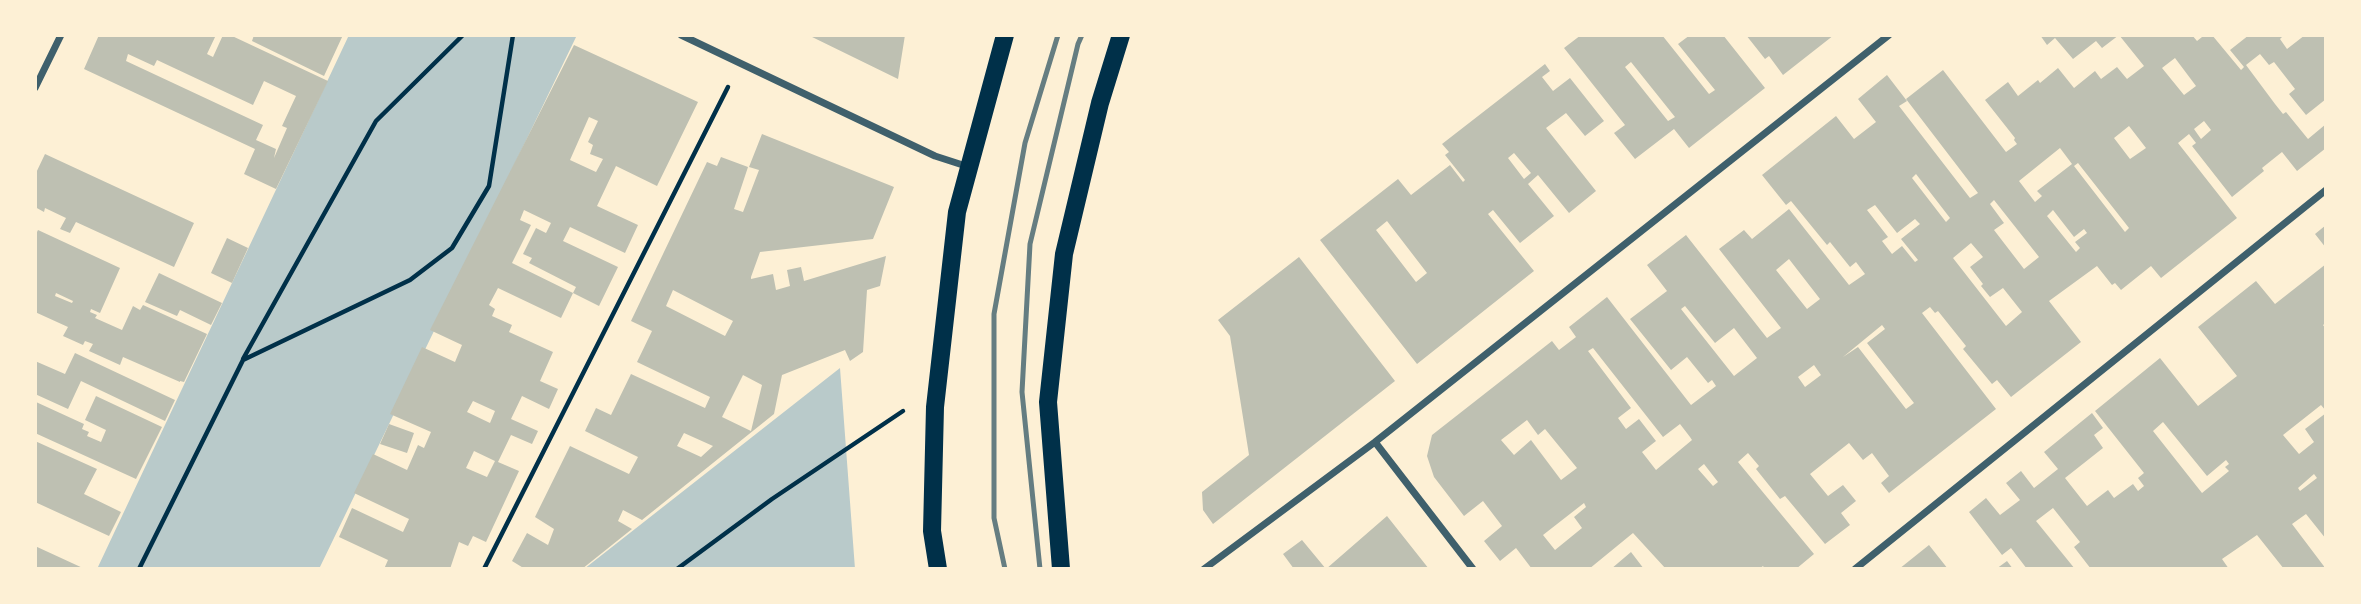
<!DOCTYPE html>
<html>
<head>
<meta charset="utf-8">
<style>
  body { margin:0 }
  #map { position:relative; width:2361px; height:604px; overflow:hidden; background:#fdf0d5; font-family:Montserrat,sans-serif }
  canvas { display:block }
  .frame { position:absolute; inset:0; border:37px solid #fdf0d5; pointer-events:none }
</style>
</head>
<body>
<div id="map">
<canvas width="2361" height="604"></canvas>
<div class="frame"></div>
</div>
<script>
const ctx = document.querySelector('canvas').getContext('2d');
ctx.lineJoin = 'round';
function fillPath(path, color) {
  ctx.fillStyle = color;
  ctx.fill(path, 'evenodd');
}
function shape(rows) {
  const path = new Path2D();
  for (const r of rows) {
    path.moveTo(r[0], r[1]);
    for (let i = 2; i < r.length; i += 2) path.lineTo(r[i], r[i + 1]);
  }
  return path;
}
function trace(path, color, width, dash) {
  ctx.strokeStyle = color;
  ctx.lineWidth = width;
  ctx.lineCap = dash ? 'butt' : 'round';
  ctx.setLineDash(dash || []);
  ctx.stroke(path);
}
fillPath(shape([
  [349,35,577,35,319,569,97,569],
  [840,368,855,569,584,569]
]), '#b9caca');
fillPath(shape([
  [99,35,216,35,207,54,213,57,223,35,230,35,328,81,276,189,244,174,255,149,84,69],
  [128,54,154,66,157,60,253,105,264,81,296,96,282,126,287,128,274,158,276,149,256,140,263,125,126,61],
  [254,35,343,35,324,76,252,41],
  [808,35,905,35,898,79],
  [1581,35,1662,35,1709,94,1715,90,1678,44,1690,35,1723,35,1765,88,1689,148,1674,129,1635,159,1614,133,1625,125,1564,48],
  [1631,62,1675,117,1668,121,1625,67],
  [1746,35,1834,35,1783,75,1769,56,1765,59],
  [2040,35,2119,35,2102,48,2096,41,2073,59,2055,38,2047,45],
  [2119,35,2192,35,2197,41,2202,37,2200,35,2212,35,2241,70,2244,67,2230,50,2249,35,2280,35,2282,37,2280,39,2287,49,2305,35,2326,35,2326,99,2306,115,2289,94,2295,89,2274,62,2269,65,2260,54,2246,65,2275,104,2283,114,2286,112,2308,139,2326,124,2326,148,2297,171,2282,152,2262,168,2264,171,2232,197,2192,146,2196,143,2189,134,2178,143,2237,218,2161,278,2151,266,2121,290,2115,283,2112,285,2097,266,2049,301,2081,342,2011,397,1997,380,1992,384,1963,349,1966,346,1938,311,1935,313,1930,307,1922,313,1996,409,1889,493,1881,483,1889,476,1872,453,1863,460,1849,443,1810,474,1828,496,1843,485,1856,501,1841,513,1850,525,1825,544,1785,496,1780,499,1756,469,1759,466,1748,453,1738,462,1814,554,1796,569,1765,569,1763,566,1759,569,1666,569,1633,533,1589,569,1532,569,1516,548,1500,561,1484,541,1502,526,1483,501,1464,516,1434,477,1427,456,1432,435,1552,341,1559,350,1576,337,1569,327,1607,297,1691,405,1716,386,1712,380,1708,383,1687,357,1671,370,1630,319,1667,291,1647,265,1686,235,1767,338,1781,328,1719,249,1744,230,1752,239,1789,209,1849,285,1865,274,1856,262,1850,267,1830,242,1827,245,1791,201,1786,205,1762,175,1836,116,1854,139,1876,122,1858,99,1887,75,1907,101,1899,106,1970,198,1978,193,1906,99,1943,70,2006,152,2017,144,2014,140,2015,138,1985,100,2008,82,2018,96,2038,80,2040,83,2058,68,2074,88,2095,71,2101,79,2117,67,2127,79,2144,66],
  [2175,58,2196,86,2184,95,2162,68],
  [2204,121,2211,130,2201,139,2194,129],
  [2129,126,2146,148,2130,159,2114,138],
  [2060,148,2072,164,2037,191,2042,196,2035,202,2019,181],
  [2078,163,2129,228,2125,232,2074,166],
  [1916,174,1950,218,1946,222,1912,178],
  [1994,200,2039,257,2024,269,1994,230,2004,223,1990,204],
  [1875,205,1897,233,1915,219,1920,224,1901,239,1918,260,1915,262,1902,246,1892,254,1882,241,1888,237,1867,210],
  [2053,210,2074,237,2084,229,2087,233,2075,242,2080,248,2076,252,2047,216],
  [1971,243,1983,257,1970,267,1983,284,1981,286,1990,297,2003,288,2022,312,2006,326,1953,258],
  [1789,259,1820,299,1807,309,1776,270],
  [1685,306,1715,343,1734,328,1757,358,1734,376,1681,309],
  [1882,325,1885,329,1867,343,1914,403,1906,409,1858,347,1843,357],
  [1593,348,1663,437,1680,424,1690,437,1692,440,1656,470,1642,452,1656,441,1639,419,1626,429,1618,418,1631,408,1588,351],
  [1814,365,1821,375,1805,387,1798,377],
  [1527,420,1538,435,1545,429,1577,468,1561,480,1531,440,1514,455,1501,440],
  [1704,464,1718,482,1713,486,1698,469],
  [1584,503,1586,507,1574,517,1582,528,1555,550,1543,535],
  [574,45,698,102,657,186,616,166,597,206,638,225,625,253,570,227,563,241,618,267,599,306,573,293,576,287,529,263,532,258,523,254,536,228,546,233,551,223,524,210,520,220,531,225,512,263,573,293,561,318,498,288,489,305,495,309,492,316,512,325,509,332,553,352,540,381,558,389,549,409,522,396,511,419,538,431,532,444,511,435,498,462,519,471,486,542,473,536,468,546,459,542,450,569,384,569,388,560,339,537,352,508,403,532,409,519,354,493,373,454,407,470,418,445,424,448,431,432,390,414,422,347,455,362,462,345,430,330],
  [589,117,598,121,588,142,593,145,590,154,603,159,596,172,570,160],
  [473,401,495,411,490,423,467,412],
  [474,451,495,461,487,477,466,468],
  [1545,64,1550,71,1542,77,1553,91,1570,78,1604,121,1585,136,1566,113,1546,128,1596,191,1569,213,1538,175,1528,184,1554,216,1520,243,1493,210,1488,214,1534,271,1417,364,1320,240,1398,179,1411,195,1450,165,1463,182,1465,180,1445,155,1449,152,1442,144],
  [1514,153,1531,173,1524,179,1508,158],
  [1387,221,1427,273,1416,282,1376,230],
  [762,134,894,187,873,239,760,252,751,277,751,279,773,274,776,290,790,286,787,270,801,267,804,281,886,256,880,286,867,290,863,352,850,361,845,350,782,375,774,414,642,520,623,510,618,521,632,529,582,569,525,569,512,561,527,533,548,545,554,529,535,517,570,446,629,474,638,457,585,431,596,408,611,415,631,374,705,408,710,397,637,362,652,331,631,321,707,162,717,166,721,157,748,167,734,209,743,212,759,170,749,167],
  [673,290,733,321,725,336,666,306],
  [743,375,762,385,751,431,722,417],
  [684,433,713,446,701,457,677,446],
  [45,154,194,223,174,267,76,222,70,233,60,229,66,218,45,208,44,212,35,207,35,175],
  [2326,225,2326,248,2315,234],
  [38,230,120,268,100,313,91,309,90,312,97,315,95,318,122,330,133,306,140,310,143,305,207,334,184,382,180,381,180,382,123,357,120,365,89,351,93,344,85,341,83,345,63,336,68,327,35,312,35,236],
  [56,293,73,301,72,303,55,296],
  [227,238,248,248,232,283,211,273],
  [1299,257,1395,381,1213,524,1203,510,1202,492,1249,455,1230,336,1218,320],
  [2326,264,2326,323,2323,325,2326,329,2326,411,2321,405,2283,435,2299,454,2314,442,2305,429,2326,413,2326,539,2306,514,2292,524,2326,569,2284,569,2257,535,2222,559,2229,569,2091,569,2074,547,2080,542,2053,508,2036,521,2075,569,2027,569,2011,548,2002,555,1969,512,1986,498,2000,515,2020,500,2006,483,2021,471,2034,488,2058,469,2044,452,2092,413,2103,428,2094,435,2103,448,2065,478,2087,506,2108,490,2114,498,2133,484,2138,491,2144,486,2138,478,2144,473,2095,411,2160,358,2198,406,2237,376,2198,327,2256,281,2275,304],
  [2163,422,2207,476,2226,460,2229,464,2225,467,2229,471,2202,493,2153,431],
  [2314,474,2317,478,2300,491,2298,488],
  [159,273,222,303,211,325,180,310,177,316,145,302],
  [75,353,175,400,165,421,81,381,68,409,35,394,35,361,65,374],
  [96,396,162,427,136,479,35,433,36,402,84,424,82,429,89,432,87,436,101,442,106,430,85,420],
  [389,424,414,433,407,453,380,444],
  [35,441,97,469,84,494,121,512,109,536,35,502],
  [1387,516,1429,569,1294,569,1283,554,1302,540,1326,569],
  [1929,545,1948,569,1899,569],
  [35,546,85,569,35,569],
  [1631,552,1644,569,1611,569],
  [2007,561,2013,569,1996,569]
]), '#bec0b2');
trace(shape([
  [243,359,376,121,463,35],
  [139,569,243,360,410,280,452,248,489,186,513,35],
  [484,569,728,87],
  [677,569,772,499,903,411]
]), '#003049', 4.5);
trace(shape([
  [681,35,935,156,969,167],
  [35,88,61,35],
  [1375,442,1473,569],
  [1204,569,1375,442,1889,35],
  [1855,569,2326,190]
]), '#3f606c', 7);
trace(shape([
  [938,569,932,531,935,407,957,212,1005,35],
  [1061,569,1048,402,1064,254,1100,103,1121,35]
]), '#003049', 18);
trace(shape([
  [1005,569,994,518,994,314,1025,143,1058,35],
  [1040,569,1022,392,1030,244,1078,44,1082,35]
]), '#657d81', 5);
</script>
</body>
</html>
